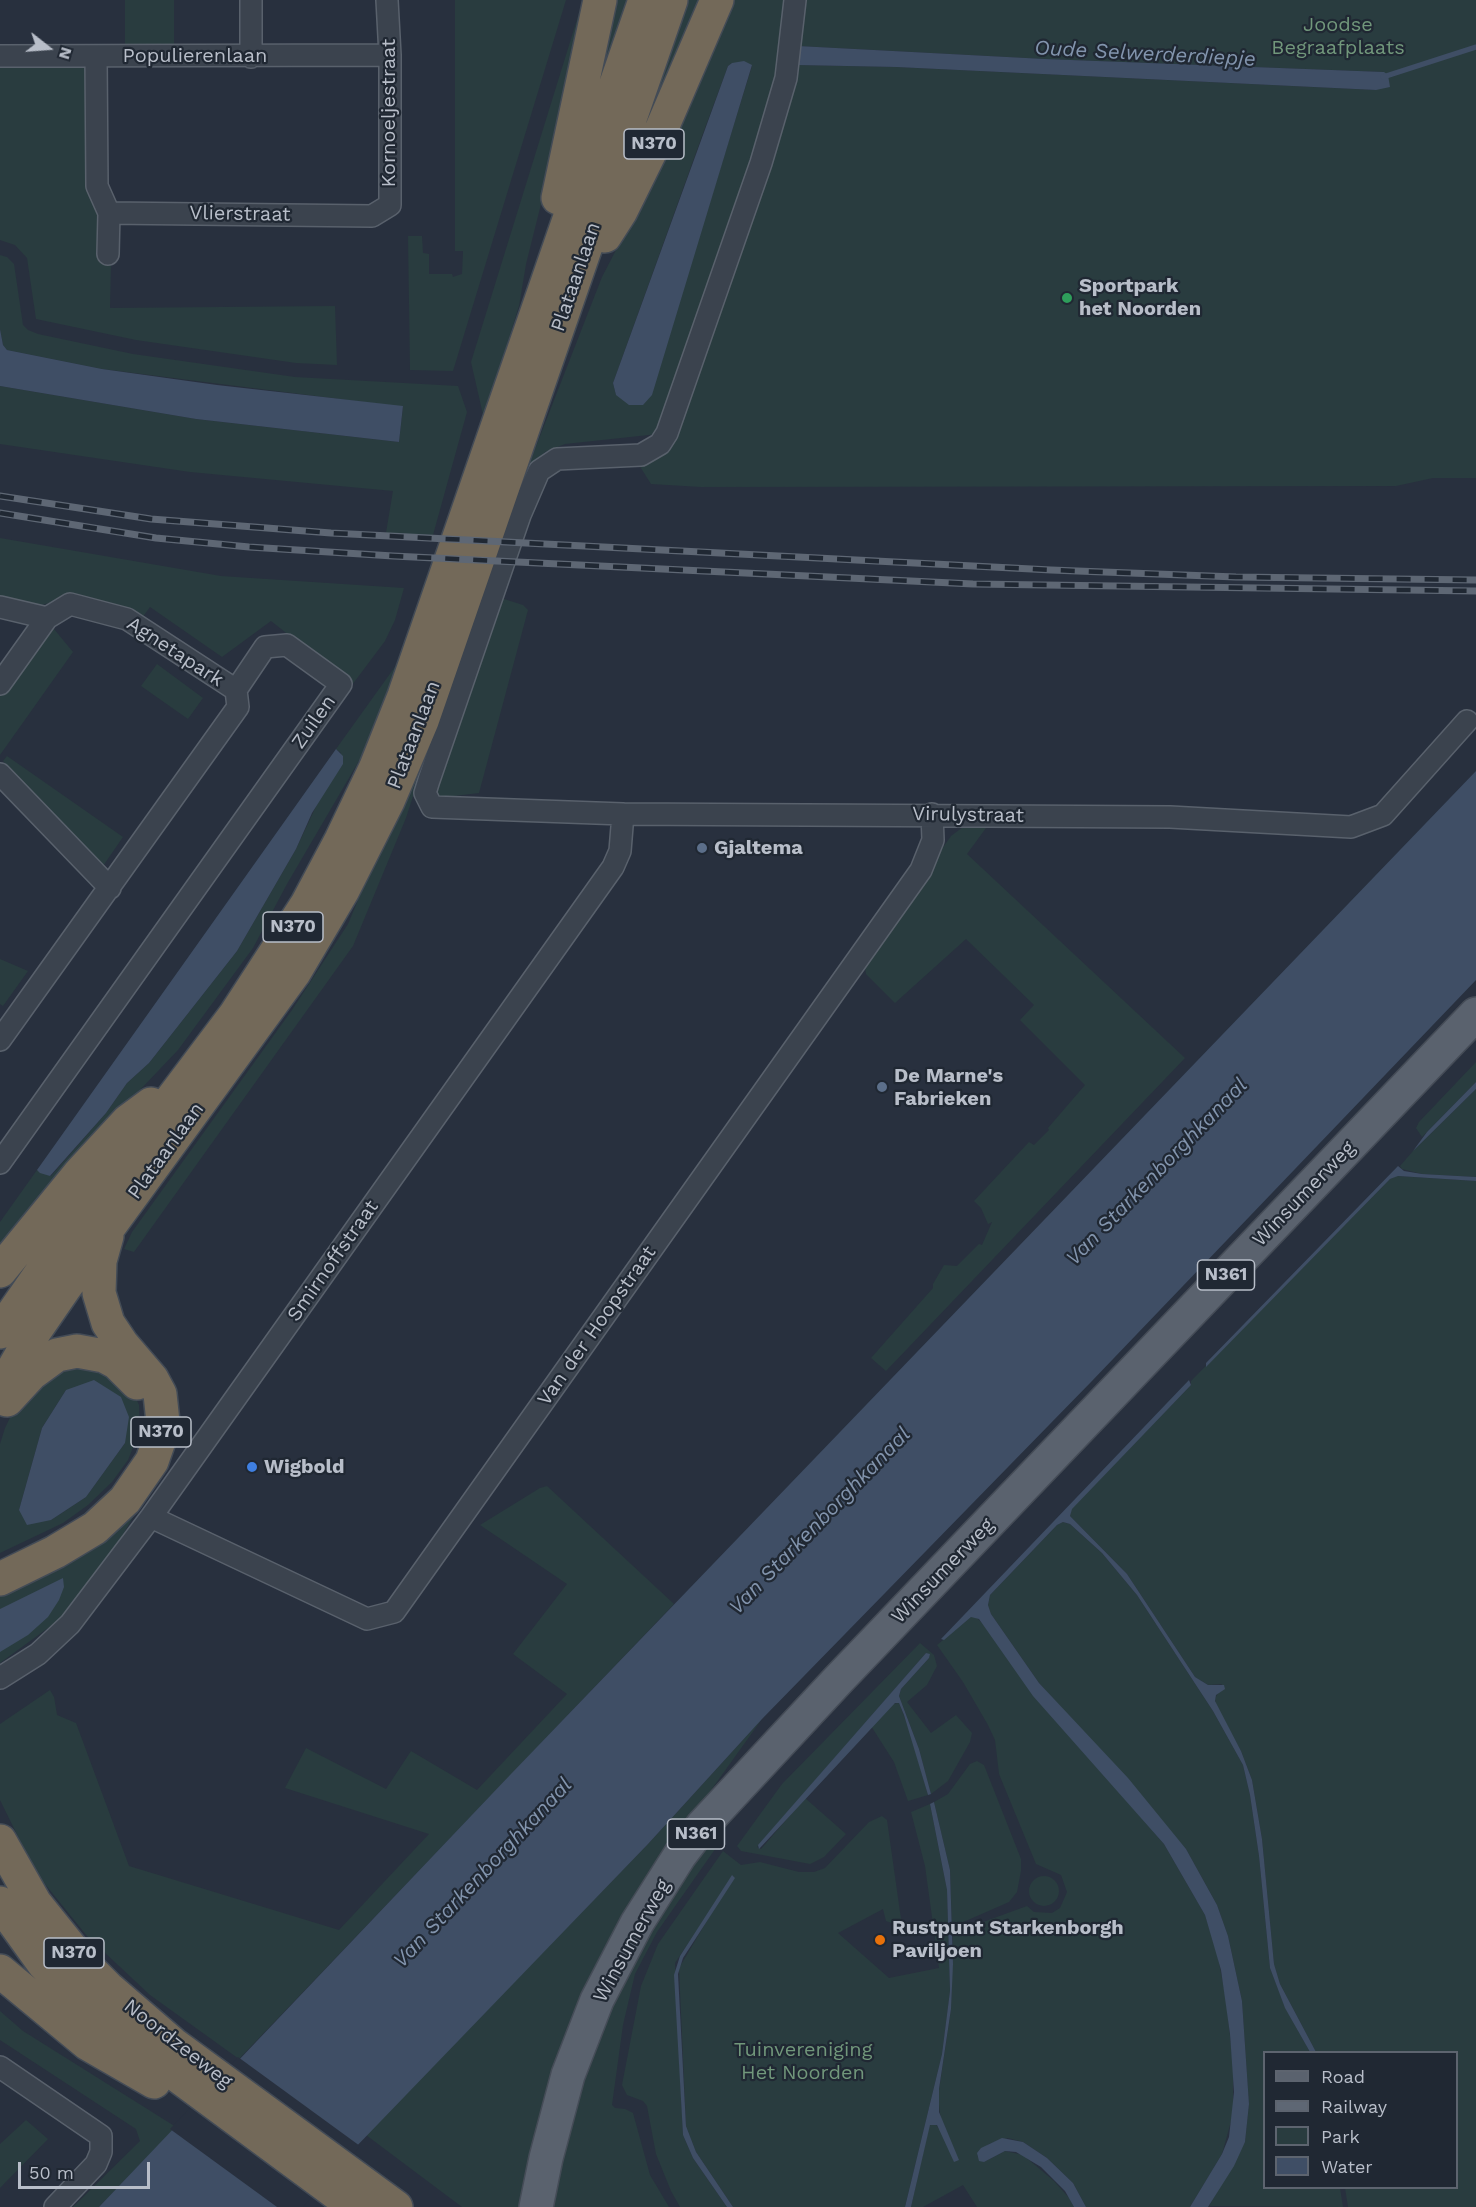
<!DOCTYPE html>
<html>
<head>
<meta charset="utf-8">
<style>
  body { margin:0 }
  #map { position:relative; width:1476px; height:2207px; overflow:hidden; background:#28303e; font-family:"Work Sans",sans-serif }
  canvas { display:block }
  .legend { position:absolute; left:1263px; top:2051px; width:195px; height:138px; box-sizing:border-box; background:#202833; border:2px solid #5d646f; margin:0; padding:8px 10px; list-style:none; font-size:18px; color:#b8bec9 }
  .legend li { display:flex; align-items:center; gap:12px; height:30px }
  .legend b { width:30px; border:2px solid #5d646f }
  .north { position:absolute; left:18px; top:18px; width:60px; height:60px; -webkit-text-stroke:4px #202833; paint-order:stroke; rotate:107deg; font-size:16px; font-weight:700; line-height:24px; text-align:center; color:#b8bec9 }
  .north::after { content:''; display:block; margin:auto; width:21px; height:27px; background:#b8bec9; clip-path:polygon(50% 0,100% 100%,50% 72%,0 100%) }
  .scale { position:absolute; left:18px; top:2162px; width:132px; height:27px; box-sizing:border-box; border:3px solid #b8bec9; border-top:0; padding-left:8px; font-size:18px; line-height:21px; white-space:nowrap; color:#b8bec9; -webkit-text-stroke:4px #202833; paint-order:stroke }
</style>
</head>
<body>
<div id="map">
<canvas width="1476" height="2207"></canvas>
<ul class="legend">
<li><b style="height:8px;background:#5a626e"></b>Road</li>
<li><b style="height:8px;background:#5e6774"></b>Railway</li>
<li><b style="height:16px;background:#293c3f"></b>Park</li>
<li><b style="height:16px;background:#3f4e65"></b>Water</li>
</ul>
<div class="north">N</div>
<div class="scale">50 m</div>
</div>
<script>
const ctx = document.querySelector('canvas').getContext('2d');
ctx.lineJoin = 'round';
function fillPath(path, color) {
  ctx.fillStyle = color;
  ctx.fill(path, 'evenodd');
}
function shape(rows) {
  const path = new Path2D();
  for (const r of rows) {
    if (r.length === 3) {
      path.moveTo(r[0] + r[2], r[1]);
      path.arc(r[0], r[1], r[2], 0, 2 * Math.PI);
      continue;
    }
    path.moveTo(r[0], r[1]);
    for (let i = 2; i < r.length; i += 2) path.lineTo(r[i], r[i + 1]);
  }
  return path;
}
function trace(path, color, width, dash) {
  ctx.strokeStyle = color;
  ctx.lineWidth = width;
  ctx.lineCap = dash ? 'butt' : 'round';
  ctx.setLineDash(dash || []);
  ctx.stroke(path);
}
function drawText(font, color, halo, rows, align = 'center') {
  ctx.font = font + ' "Work Sans",sans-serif';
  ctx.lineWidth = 4.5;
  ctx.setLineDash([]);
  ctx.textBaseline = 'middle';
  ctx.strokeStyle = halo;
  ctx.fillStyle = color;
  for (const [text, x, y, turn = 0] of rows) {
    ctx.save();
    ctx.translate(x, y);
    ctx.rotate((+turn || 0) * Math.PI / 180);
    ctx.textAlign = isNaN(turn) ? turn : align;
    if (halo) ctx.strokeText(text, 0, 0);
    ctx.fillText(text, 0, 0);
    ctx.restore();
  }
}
fillPath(shape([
  [125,0,174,0,174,46,125,47],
  [455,0,566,0,453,371,410,370,408,236,422,236,423,253,429,254,429,274,452,274,453,277,462,274,463,251,455,251],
  [583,0,592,0,526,264,519,306,484,419,471,362],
  [615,0,634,0,577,163],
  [685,0,710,0,624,180],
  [727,0,787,0,779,80,658,434,565,444,545,452,526,472,602,277,658,169],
  [732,63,752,66,673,320,616,395,613,383,702,136,728,66],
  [803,0,1476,0,1476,478,1433,478,1396,486,701,487,651,484,639,465,659,457,670,449,796,65,896,67,1376,90,1384,72,1045,59,798,46],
  [90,67,100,208,111,263,110,308,335,306,337,365,296,363,136,340,36,319,27,258,15,245,0,240,0,68],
  [0,255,7,257,14,264,23,325,28,330,38,334,133,354,295,377,458,386,467,412,433,535,386,533,393,491,190,472,0,444,0,386,196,419,399,442,403,407,102,369,7,350,3,345,0,329],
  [0,538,221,576,404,588,395,620,385,641,352,685,271,621,222,657,150,607,142,618,63,599,35,607,0,598],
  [501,598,523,605,528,610,479,793,438,798,437,793],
  [49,623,73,652,0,755,0,693],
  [402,657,370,742,287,884,253,948,178,1050,100,1132,0,1260,0,1222,37,1170,51,1176,106,1113,127,1083,149,1063,237,951,296,849,341,753,336,749],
  [157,664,203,698,188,719,141,686],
  [455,666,406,818,353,946,134,1252,124,1249,132,1232,292,1010,348,924],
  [7,756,123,837,103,866,3,761],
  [963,827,986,828,967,854,1185,1058,886,1371,871,1358,933,1288,933,1284,944,1265,957,1266,979,1244,982,1245,992,1222,988,1224,981,1208,974,1201,1029,1142,1034,1145,1049,1130,1048,1128,1085,1085,1020,1020,1034,1005,966,939,895,1003,866,974,864,959,951,836],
  [0,959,28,971,3,1006,0,1004],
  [1476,1062,1476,1082,1422,1137,1416,1128,1419,1122],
  [1476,1089,1476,1177,1422,1174,1402,1169,1400,1166,1413,1151],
  [1397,1176,1476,1181,1476,2207,1348,2207,1345,2188,1456,2188,1456,2052,1316,2052,1280,1984,1274,1964,1262,1839,1252,1780,1241,1751,1216,1705,1215,1699,1222,1684,1208,1685,1195,1677,1127,1574,1070,1516,1071,1509,1191,1385,1191,1381,1390,1179],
  [68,1361,128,1381,139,1405,140,1430,128,1460,112,1482,88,1505,63,1523,0,1553,0,1444,5,1428,19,1399],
  [66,1390,125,1443,86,1497,51,1520,19,1510,42,1428],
  [547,1486,674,1604,239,2059,150,1995,87,1936,36,1873,0,1800,0,1724,50,1690,54,1697,57,1715,76,1723,129,1866,339,1930,429,1834,285,1788,306,1748,386,1789,411,1751,477,1790,567,1694,513,1654,567,1584,480,1525,540,1488],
  [138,1509,109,1558,63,1617,0,1663,0,1588],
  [1063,1522,1070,1524,1102,1553,1137,1595,1213,1711,1243,1765,1250,1795,1259,1856,1270,1968,1285,2007,1310,2052,1264,2052,1264,2188,1340,2188,1343,2207,1209,2206,1245,2142,1249,2104,1242,2001,1228,1936,1217,1905,1186,1849,1039,1683,991,1614,988,1605,990,1595,1057,1525],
  [971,1617,976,1617,982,1623,1120,1793,1164,1844,1205,1915,1217,1953,1226,1998,1233,2065,1233,2114,1222,2154,1190,2207,1086,2207,1073,2183,1047,2158,1023,2142,1008,2138,989,2144,977,2156,984,2162,1005,2151,1023,2155,1054,2181,1070,2199,1074,2207,977,2207,963,2185,923,2207,911,2207,929,2126,935,2123,939,2129,941,2121,938,2097,951,2009,953,1933,1027,1906,1034,1912,1052,1913,1060,1908,1067,1892,1061,1875,1036,1864,999,1774,995,1740,988,1725,963,1682,937,1645],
  [920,1643,934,1655,937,1666,927,1685,907,1702,931,1733,956,1715,972,1733,970,1742,948,1781,931,1794,919,1749,899,1696,901,1689,929,1658,926,1653,757,1847,761,1849,805,1798,846,1834,824,1857,810,1864,741,1851,737,1846,782,1784],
  [899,1703,910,1731,928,1795,908,1801,894,1762,871,1726,892,1704],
  [762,1719,681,1832,529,2207,462,2207,366,2135,648,1844],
  [977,1761,984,1765,1021,1859,1021,1871,1017,1892,1009,1902,952,1927,950,1870,934,1802,948,1794,970,1764],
  [930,1804,947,1890,950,1991,942,2054,905,2207,733,2207,696,2152,686,2126,679,1968,734,1875,675,1963,683,2135,693,2158,727,2207,680,2207,671,2191,656,2154,647,2106,643,2101,627,2095,622,2085,641,1986,658,1944,723,1851,741,1865,760,1862,799,1872,814,1872,825,1868,869,1822,882,1816,887,1820,901,1919,895,1924,886,1921,883,1909,838,1933,889,1978,939,1968,925,1866,911,1812],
  [718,1845,657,1932,635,1974,623,2025,612,2105,615,2108,625,2109,633,2113,650,2175,669,2207,547,2207,557,2154,606,2004,704,1847],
  [1044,1891,15],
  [0,2011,23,2031,176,2127,99,2207,73,2207,140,2141,136,2129,0,2040],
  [26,2120,48,2139,0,2188,0,2144]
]), '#293c3f');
fillPath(shape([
  [798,46,1045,59,1384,72,1388,75,1390,87,1376,90,896,67,796,65],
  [744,61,752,65,652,395,643,405,629,405,616,395,613,383,728,66,732,63],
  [0,329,3,345,7,350,102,369,217,385,403,406,399,442,196,419,0,386],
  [336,749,343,756,343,764,312,813,296,849,237,951,149,1063,127,1083,106,1113,50,1176,40,1173,37,1170],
  [1476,771,1476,980,1091,1382,762,1719,648,1844,298,2207,99,2207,510,1775],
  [1476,1082,1476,1089,1413,1151,1427,1132],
  [1398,1166,1404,1171,1422,1174,1476,1177,1476,1181,1398,1176,1390,1179,1206,1367,1206,1363],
  [94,1380,121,1397,129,1417,125,1443,86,1497,51,1520,27,1525,19,1510,42,1428,66,1390],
  [1189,1380,1191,1385,1072,1509,1070,1516,1127,1574,1195,1677,1208,1685,1224,1685,1225,1689,1216,1695,1215,1701,1241,1751,1252,1780,1262,1839,1274,1964,1280,1984,1316,2052,1310,2052,1285,2008,1270,1968,1259,1856,1250,1795,1243,1765,1213,1711,1137,1595,1102,1553,1070,1524,1063,1522,1057,1525,990,1595,988,1605,991,1614,1039,1683,1128,1778,1186,1849,1217,1905,1228,1936,1242,2001,1249,2104,1245,2142,1234,2166,1208,2207,1190,2207,1222,2154,1229,2137,1234,2092,1230,2034,1221,1970,1205,1915,1164,1844,1033,1696,979,1619,971,1617,944,1640,941,1639],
  [63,1578,64,1587,59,1600,48,1617,28,1635,0,1652,0,1609],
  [926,1653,930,1654,929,1658,901,1689,899,1696,919,1749,931,1794,928,1795,904,1715,899,1703,895,1703,759,1849,758,1845],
  [934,1802,950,1870,953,1964,951,2009,939,2089,939,2112,959,2160,954,2162,937,2125,930,2125,911,2207,905,2207,942,2054,950,1991,947,1890,930,1804],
  [732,1875,735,1878,683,1958,678,1974,686,2126,696,2152,733,2207,727,2207,693,2158,683,2135,674,1975,680,1956],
  [1002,2138,1023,2142,1047,2158,1073,2183,1086,2207,1074,2207,1065,2191,1041,2167,1016,2152,1005,2151,984,2162,979,2161,977,2153,981,2148]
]), '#3f4e65');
fillPath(shape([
  [238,2057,360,2146,303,2207,277,2207,170,2129]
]), '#28303e');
trace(shape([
  [1383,77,1476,47]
]), '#3f4e65', 5);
const street = shape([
  [795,0,786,78,761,163,667,433,660,444,641,455,557,459,539,471,520,515,429,780,425,793,432,807,623,814,1170,817,1351,827,1383,815,1467,721],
  [0,56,390,55],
  [96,56,97,186,109,213,108,254],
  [251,57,251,0],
  [109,213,372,216,390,205,390,55,387,0],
  [0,607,47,618],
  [0,684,47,618,70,604,127,619,236,690],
  [0,774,110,888],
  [0,1040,238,707,236,690,265,647,287,645,341,684,0,1163],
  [151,1517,367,1619,394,1612,921,870,933,840,932,814],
  [0,1678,38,1654,70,1624,151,1517,613,867,620,851,623,814],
  [0,2067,101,2136,101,2152,96,2164,55,2207]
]);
const primary = shape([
  [536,2207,546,2158,568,2075,597,2000,637,1923,680,1855,703,1825,839,1679,1476,1014]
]);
const highway = shape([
  [558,198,600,0],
  [605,236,621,211,662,128,717,0],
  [0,1271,80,1173,128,1121,151,1104],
  [0,1332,41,1273,235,1015,307,904,341,840,375,769,404,696,645,0],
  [0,1392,35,1331,66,1286,294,973,343,890,388,801,422,721,671,0],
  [7,1400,31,1374,57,1355,77,1351,104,1356,117,1363,137,1383],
  [0,1579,55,1552,95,1528,125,1500,152,1461,161,1435,163,1422,160,1394,152,1379,122,1344,108,1323,99,1293,100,1261,107,1236],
  [0,1841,35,1903,84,1964,108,1988,173,2044,396,2207],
  [0,1903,43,1963,94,2014,355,2207],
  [0,1971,88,2044,154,2082]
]);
trace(street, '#59616c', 24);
trace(primary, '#454c57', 36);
trace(highway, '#434b56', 36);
trace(street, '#3b434e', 21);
trace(primary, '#5a626e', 33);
trace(highway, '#736959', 33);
const rail = shape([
  [0,496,151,519,331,533,1051,570,1236,577,1476,580],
  [0,513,156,538,249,547,393,556,973,584,1476,591]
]);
trace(rail, '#5e6774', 7);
trace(rail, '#202833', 4.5, [14]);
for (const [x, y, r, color] of [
  [1067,298,6,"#2e9e5b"],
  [702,848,6,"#5c6f8a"],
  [882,1087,6,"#5c6f8a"],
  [252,1467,6,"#3f7fe0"],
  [880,1940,6,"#e8710a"]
]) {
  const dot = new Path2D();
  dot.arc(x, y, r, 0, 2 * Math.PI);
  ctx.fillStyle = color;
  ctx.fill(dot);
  trace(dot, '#202833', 2);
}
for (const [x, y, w] of [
  [654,144,60],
  [293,927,60],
  [1226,1275,57],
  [161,1432,60],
  [696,1834,57],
  [74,1953,60]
]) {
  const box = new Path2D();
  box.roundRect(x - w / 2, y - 15, w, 30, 4.5);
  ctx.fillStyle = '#202833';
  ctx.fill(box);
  trace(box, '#b8bec9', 1.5);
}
drawText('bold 18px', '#b8bec9', null, [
  ["N370",654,144],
  ["N370",293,927],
  ["N361",1226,1275],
  ["N370",161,1432],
  ["N361",696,1834],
  ["N370",74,1953]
]);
drawText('20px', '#71977b', '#202833', [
  ["Joodse",1338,25],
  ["Begraafplaats",1338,48],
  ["Tuinvereniging",803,2050],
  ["Het Noorden",803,2073]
]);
drawText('20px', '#b8bec9', '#202833', [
  ["Populierenlaan",195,56],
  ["Kornoeljestraat",389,113,-90],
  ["Vlierstraat",240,214,1],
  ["Plataanlaan",576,277,-71],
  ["Agnetapark",175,652,33],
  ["Zuilen",314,722,-55],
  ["Plataanlaan",414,735,-69],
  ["Virulystraat",968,815,1],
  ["Plataanlaan",166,1151,-54],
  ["Winsumerweg",1304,1194,-46],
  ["Smirnoffstraat",333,1261,-55],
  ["Van der Hoopstraat",597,1326,-55],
  ["Winsumerweg",943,1571,-46],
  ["Winsumerweg",632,1941,-61],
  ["Noordzeeweg",178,2044,38]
]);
drawText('bold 20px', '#b8bec9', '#202833', [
  ["Sportpark",1079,286],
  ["het Noorden",1079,309],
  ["Gjaltema",714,848],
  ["De Marne's",894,1076],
  ["Fabrieken",894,1099],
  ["Wigbold",264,1467],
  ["Rustpunt Starkenborgh",892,1928],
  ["Paviljoen",892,1951]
], 'left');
drawText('italic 21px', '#8294ad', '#202833', [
  ["Oude Selwerderdiepje",1145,54,3],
  ["Van Starkenborghkanaal",1157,1172,-46],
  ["Van Starkenborghkanaal",820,1521,-46],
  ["Van Starkenborghkanaal",483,1873,-47]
]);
</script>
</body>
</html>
